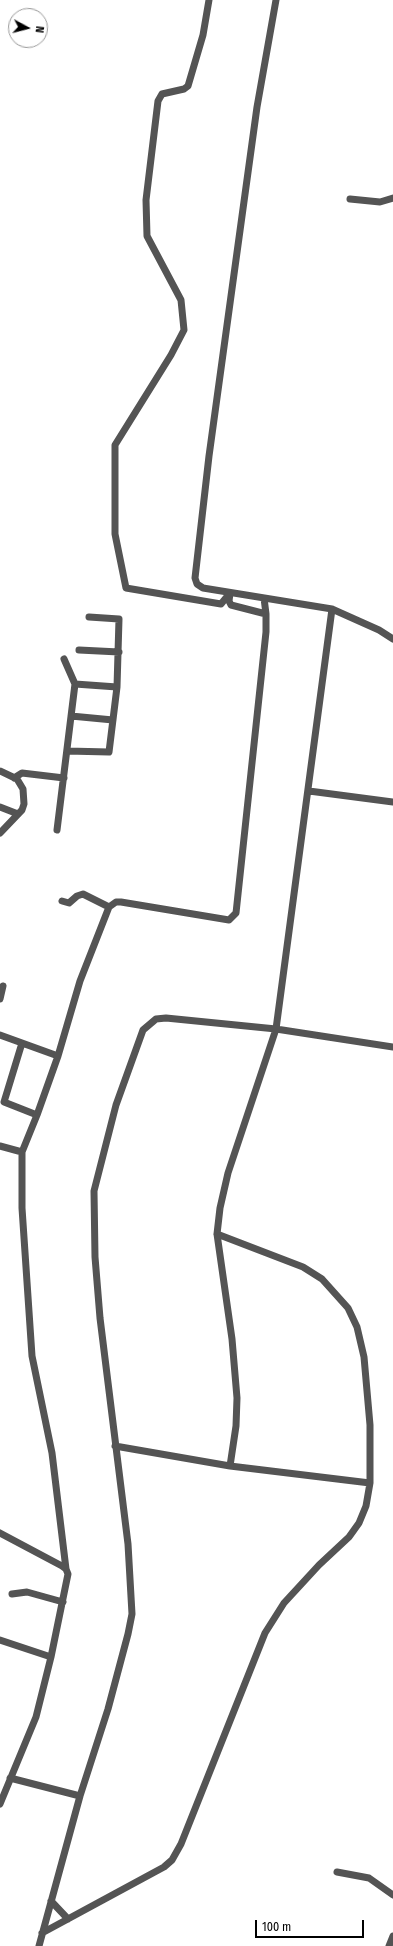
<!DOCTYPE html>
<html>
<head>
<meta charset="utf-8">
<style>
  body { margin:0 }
  #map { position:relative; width:393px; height:1946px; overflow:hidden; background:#fff; font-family:"Fira Sans Condensed",sans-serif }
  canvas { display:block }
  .north { position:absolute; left:8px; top:8px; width:40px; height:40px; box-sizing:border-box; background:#fff; border:1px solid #999; border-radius:50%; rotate:97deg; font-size:11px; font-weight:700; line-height:16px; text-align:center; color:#000 }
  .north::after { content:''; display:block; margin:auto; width:14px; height:18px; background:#000; clip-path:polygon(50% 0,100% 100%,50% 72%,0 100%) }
  .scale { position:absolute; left:255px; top:1920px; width:109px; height:18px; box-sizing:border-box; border:2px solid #000; border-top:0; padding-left:5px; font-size:12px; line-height:14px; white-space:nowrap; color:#000; -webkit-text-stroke:3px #fff; paint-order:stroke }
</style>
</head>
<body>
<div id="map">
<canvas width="393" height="1946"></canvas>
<div class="north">N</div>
<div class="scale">100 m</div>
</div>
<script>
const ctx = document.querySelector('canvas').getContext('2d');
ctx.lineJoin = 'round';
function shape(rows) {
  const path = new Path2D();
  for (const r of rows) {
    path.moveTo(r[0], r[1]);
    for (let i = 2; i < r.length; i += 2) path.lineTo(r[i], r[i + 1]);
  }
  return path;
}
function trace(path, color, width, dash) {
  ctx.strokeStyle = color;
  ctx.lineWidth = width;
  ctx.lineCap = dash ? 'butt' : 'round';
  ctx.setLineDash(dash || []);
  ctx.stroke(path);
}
trace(shape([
  [209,0,203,35,188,86,184,89,162,94,158,101,146,200,147,236,181,300,184,330,171,355,115,445,115,534,126,588,221,604,230,593],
  [276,0,257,107,209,456,195,578,197,584,203,588,332,609,379,630,393,639],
  [350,199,380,202,393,198],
  [264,598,266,614],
  [79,650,119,652],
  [75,684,117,687],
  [71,716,113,720],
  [67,751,109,752,117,687,119,619,89,617],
  [0,771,17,779,23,789,24,804,22,810,0,833],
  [14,778,22,773,64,778],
  [309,791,393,802],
  [0,807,18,814],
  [57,830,75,684,64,659],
  [62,901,69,903,77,896,83,894,109,907],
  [0,999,3,986],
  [0,1035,58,1056],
  [22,1043,4,1102,37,1115],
  [0,1146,22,1152],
  [217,1234,303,1267,322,1279,348,1308,357,1327,364,1357,370,1425,370,1483],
  [115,1446,230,1466],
  [0,1533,62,1566,66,1569,68,1574,51,1657,36,1717,0,1804],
  [66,1569,52,1453,32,1356,22,1208,22,1152,37,1115,58,1056,80,981,109,907,116,902,121,902,229,920,236,913,266,632,266,614,231,605,229,601,230,593],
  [12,1594,27,1592,63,1602],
  [0,1640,51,1657],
  [10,1778,80,1796],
  [337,1872,369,1878,393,1895],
  [51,1901,68,1919],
  [42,1933,164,1867,172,1860,181,1844,265,1633,284,1603,319,1565,349,1537,359,1523,366,1506,370,1483,230,1466,236,1426,237,1398,232,1339,217,1234,220,1208,228,1173,276,1029,332,609],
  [39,1946,80,1796,108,1709,128,1634,132,1614,128,1544,100,1318,95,1257,94,1191,116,1105,143,1030,156,1019,166,1018,276,1029,393,1047],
  [389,1946,393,1936]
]), '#545454', 7);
</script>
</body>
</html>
